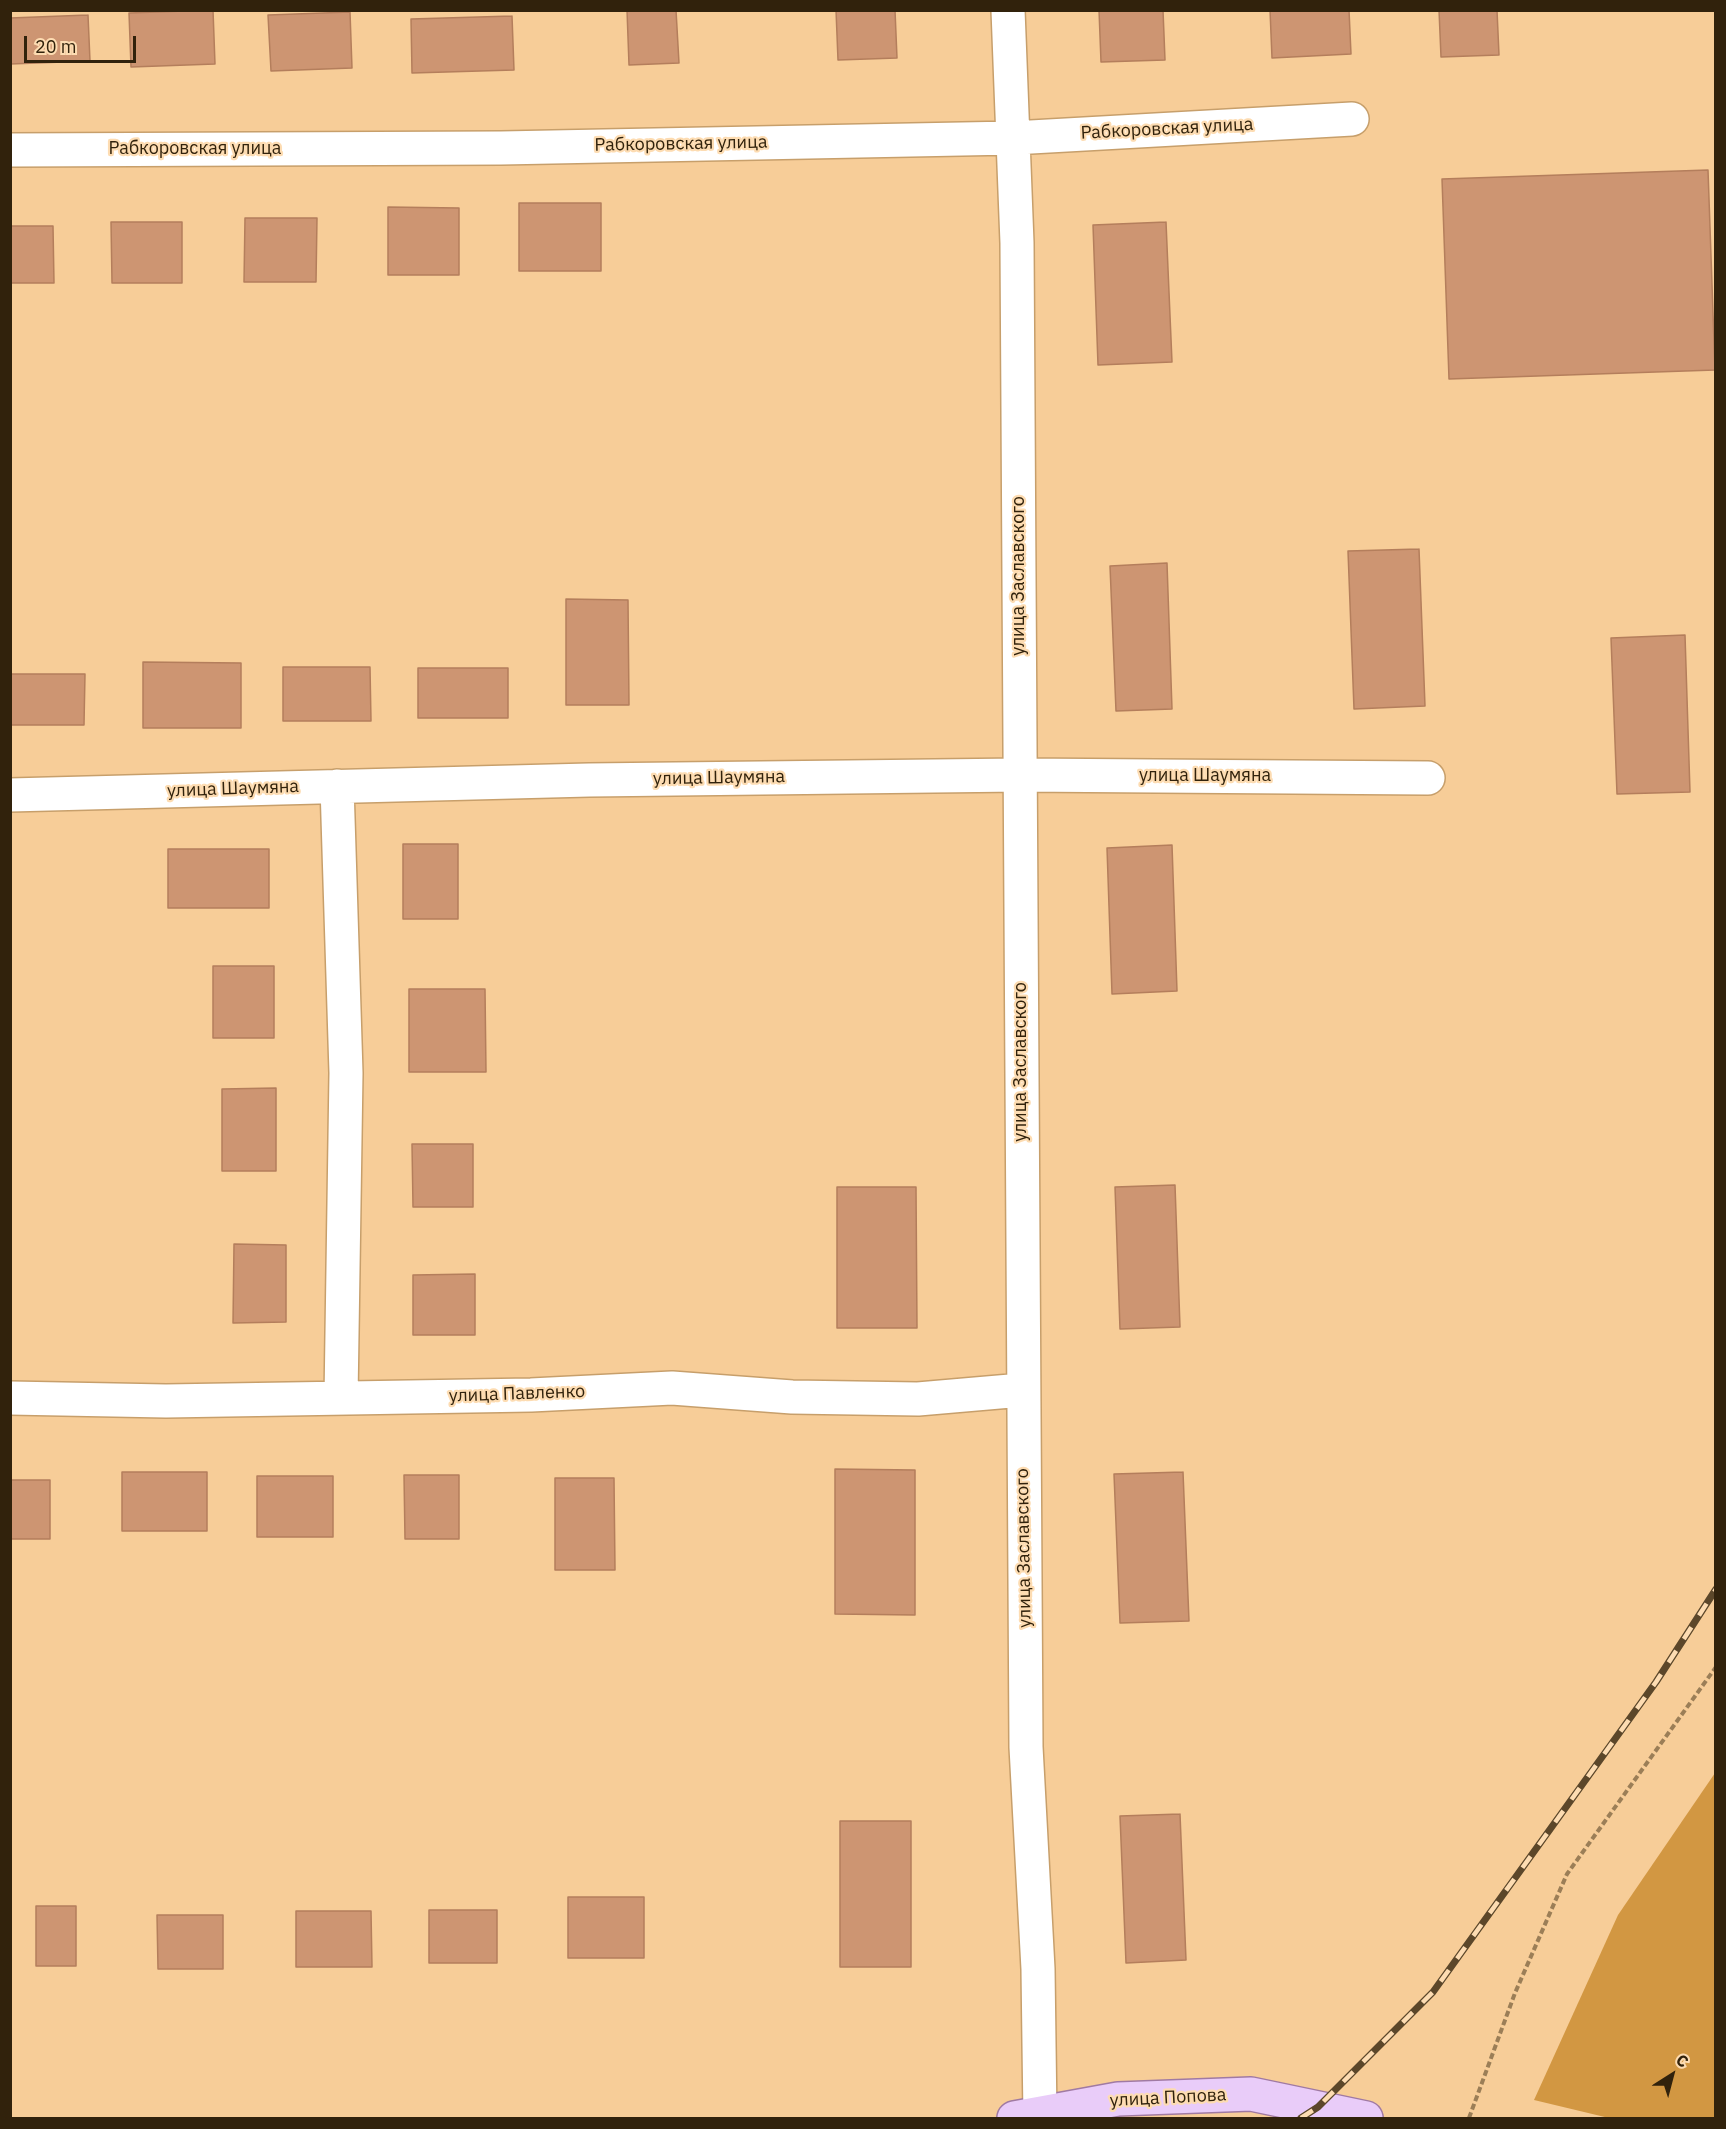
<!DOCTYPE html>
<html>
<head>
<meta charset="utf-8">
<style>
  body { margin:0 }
  #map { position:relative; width:1726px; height:2129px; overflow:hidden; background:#f7cd98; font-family:"IBM Plex Sans",sans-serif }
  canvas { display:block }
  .frame { position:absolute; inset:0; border:12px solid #31220c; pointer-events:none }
  .north { position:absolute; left:1642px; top:2045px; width:60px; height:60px; -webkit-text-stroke:4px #fddcb2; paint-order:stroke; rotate:36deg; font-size:16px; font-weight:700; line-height:24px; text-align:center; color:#31220c }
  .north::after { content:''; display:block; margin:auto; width:21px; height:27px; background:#31220c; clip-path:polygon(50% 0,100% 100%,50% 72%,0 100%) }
  .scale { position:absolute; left:24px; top:36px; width:112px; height:27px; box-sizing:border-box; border:3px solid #31220c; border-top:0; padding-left:8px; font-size:18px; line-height:21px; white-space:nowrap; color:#31220c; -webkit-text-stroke:4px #fddcb2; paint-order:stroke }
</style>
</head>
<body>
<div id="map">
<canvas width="1726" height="2129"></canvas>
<div class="frame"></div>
<div class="north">С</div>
<div class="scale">20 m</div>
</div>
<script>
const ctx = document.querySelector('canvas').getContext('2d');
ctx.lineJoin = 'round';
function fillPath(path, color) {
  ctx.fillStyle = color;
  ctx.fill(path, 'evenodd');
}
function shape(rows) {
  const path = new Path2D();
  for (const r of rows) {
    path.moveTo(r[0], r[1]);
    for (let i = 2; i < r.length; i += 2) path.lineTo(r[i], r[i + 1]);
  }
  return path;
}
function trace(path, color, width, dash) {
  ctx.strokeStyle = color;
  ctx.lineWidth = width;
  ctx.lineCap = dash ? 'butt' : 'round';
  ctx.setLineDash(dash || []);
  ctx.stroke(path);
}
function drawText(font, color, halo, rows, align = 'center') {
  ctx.font = font + ' "IBM Plex Sans",sans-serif';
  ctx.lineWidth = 4.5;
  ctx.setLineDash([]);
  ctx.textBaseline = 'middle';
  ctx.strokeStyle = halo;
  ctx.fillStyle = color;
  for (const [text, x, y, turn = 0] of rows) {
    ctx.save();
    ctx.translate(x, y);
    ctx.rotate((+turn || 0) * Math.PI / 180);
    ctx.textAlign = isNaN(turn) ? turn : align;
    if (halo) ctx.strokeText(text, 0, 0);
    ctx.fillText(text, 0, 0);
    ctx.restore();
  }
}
fillPath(shape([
  [1715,1773,1715,2118,1609,2118,1534,2100,1618,1915]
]), '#d29742');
const building = shape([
  [213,10,215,64,131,67,129,13,213,10],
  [627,10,676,10,679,63,629,65,627,10],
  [836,10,895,10,897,58,838,60,836,10],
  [1099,10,1163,10,1165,60,1101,62,1099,10],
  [1270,10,1349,10,1351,54,1272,58,1270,10],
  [1439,10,1497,10,1499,55,1441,57,1439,10],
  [350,12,352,68,271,71,268,15,350,12],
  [88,15,90,61,10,64,10,18,88,15],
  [512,16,514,70,412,73,411,19,512,16],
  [1708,170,1715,370,1449,379,1442,179,1708,170],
  [519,203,601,203,601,271,519,271,519,203],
  [388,207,459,208,459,275,388,275,388,207],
  [245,218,317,218,316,282,244,282,245,218],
  [111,222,182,222,182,283,112,283,111,222],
  [1166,222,1172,362,1098,365,1093,225,1166,222],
  [10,226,53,226,54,283,10,283,10,226],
  [1419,549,1425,706,1354,709,1348,551,1419,549],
  [1167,563,1172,709,1116,711,1110,566,1167,563],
  [566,599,628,600,629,705,566,705,566,599],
  [1685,635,1690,792,1617,794,1611,638,1685,635],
  [143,662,241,663,241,728,143,728,143,662],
  [283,667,370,667,371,721,283,721,283,667],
  [418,668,508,668,508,718,418,718,418,668],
  [10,674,85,674,84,725,10,725,10,674],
  [403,844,458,844,458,919,403,919,403,844],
  [1172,845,1177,991,1112,994,1107,848,1172,845],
  [168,849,269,849,269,908,168,908,168,849],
  [213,966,274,966,274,1038,213,1038,213,966],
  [409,989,485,989,486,1072,409,1072,409,989],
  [276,1088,276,1171,222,1171,222,1089,276,1088],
  [412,1144,473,1144,473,1207,413,1207,412,1144],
  [1175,1185,1180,1327,1120,1329,1115,1187,1175,1185],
  [837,1187,916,1187,917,1328,837,1328,837,1187],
  [234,1244,286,1245,286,1322,233,1323,234,1244],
  [475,1274,475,1335,413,1335,413,1275,475,1274],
  [835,1469,915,1470,915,1615,835,1614,835,1469],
  [122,1472,207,1472,207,1531,122,1531,122,1472],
  [1183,1472,1189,1621,1120,1623,1114,1474,1183,1472],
  [404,1475,459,1475,459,1539,405,1539,404,1475],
  [257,1476,333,1476,333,1537,257,1537,257,1476],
  [555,1478,614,1478,615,1570,555,1570,555,1478],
  [10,1480,50,1480,50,1539,10,1539,10,1480],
  [1180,1814,1186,1960,1126,1963,1120,1816,1180,1814],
  [840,1821,911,1821,911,1967,840,1967,840,1821],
  [568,1897,644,1897,644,1958,568,1958,568,1897],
  [36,1906,76,1906,76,1966,36,1966,36,1906],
  [429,1910,497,1910,497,1963,429,1963,429,1910],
  [296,1911,371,1911,372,1967,296,1967,296,1911],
  [157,1915,223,1915,223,1969,158,1969,157,1915]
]);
fillPath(building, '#cd9572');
trace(building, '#b47e5c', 1.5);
const minor = shape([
  [1008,10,1017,243,1026,1747,1038,1969,1040,2118],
  [10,150,501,148,1013,138,1352,119],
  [337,786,346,1073,341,1398],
  [10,795,589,780,1020,775,1428,778],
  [10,1398,166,1401,531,1395,672,1388,792,1397,918,1399,1022,1390]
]);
const major = shape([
  [1014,2118,1118,2099,1251,2094,1366,2118]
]);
trace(minor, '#c79f6b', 36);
trace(major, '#a07aa3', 36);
trace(shape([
  [1469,2118,1515,1993,1567,1874,1716,1667]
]), '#9b7e57', 4, [6, 3]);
trace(minor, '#fff', 33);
trace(major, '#e9ccf9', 33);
const rail = shape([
  [1301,2118,1318,2107,1433,1992,1656,1682,1716,1589]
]);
trace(rail, '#5c472a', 7);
trace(rail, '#fddcb2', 4.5, [14]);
drawText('18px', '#31220c', '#fddcb2', [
  ["Рабкоровская улица",1167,129,-3],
  ["Рабкоровская улица",681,144,-1],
  ["Рабкоровская улица",195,149],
  ["улица Заславского",1019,576,-90],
  ["улица Шаумяна",1205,776],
  ["улица Шаумяна",719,778,-1],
  ["улица Шаумяна",233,789,-2],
  ["улица Заславского",1021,1062,-90],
  ["улица Павленко",517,1394,-2],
  ["улица Заславского",1024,1548,-91],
  ["улица Попова",1168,2098,-3]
]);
</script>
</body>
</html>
